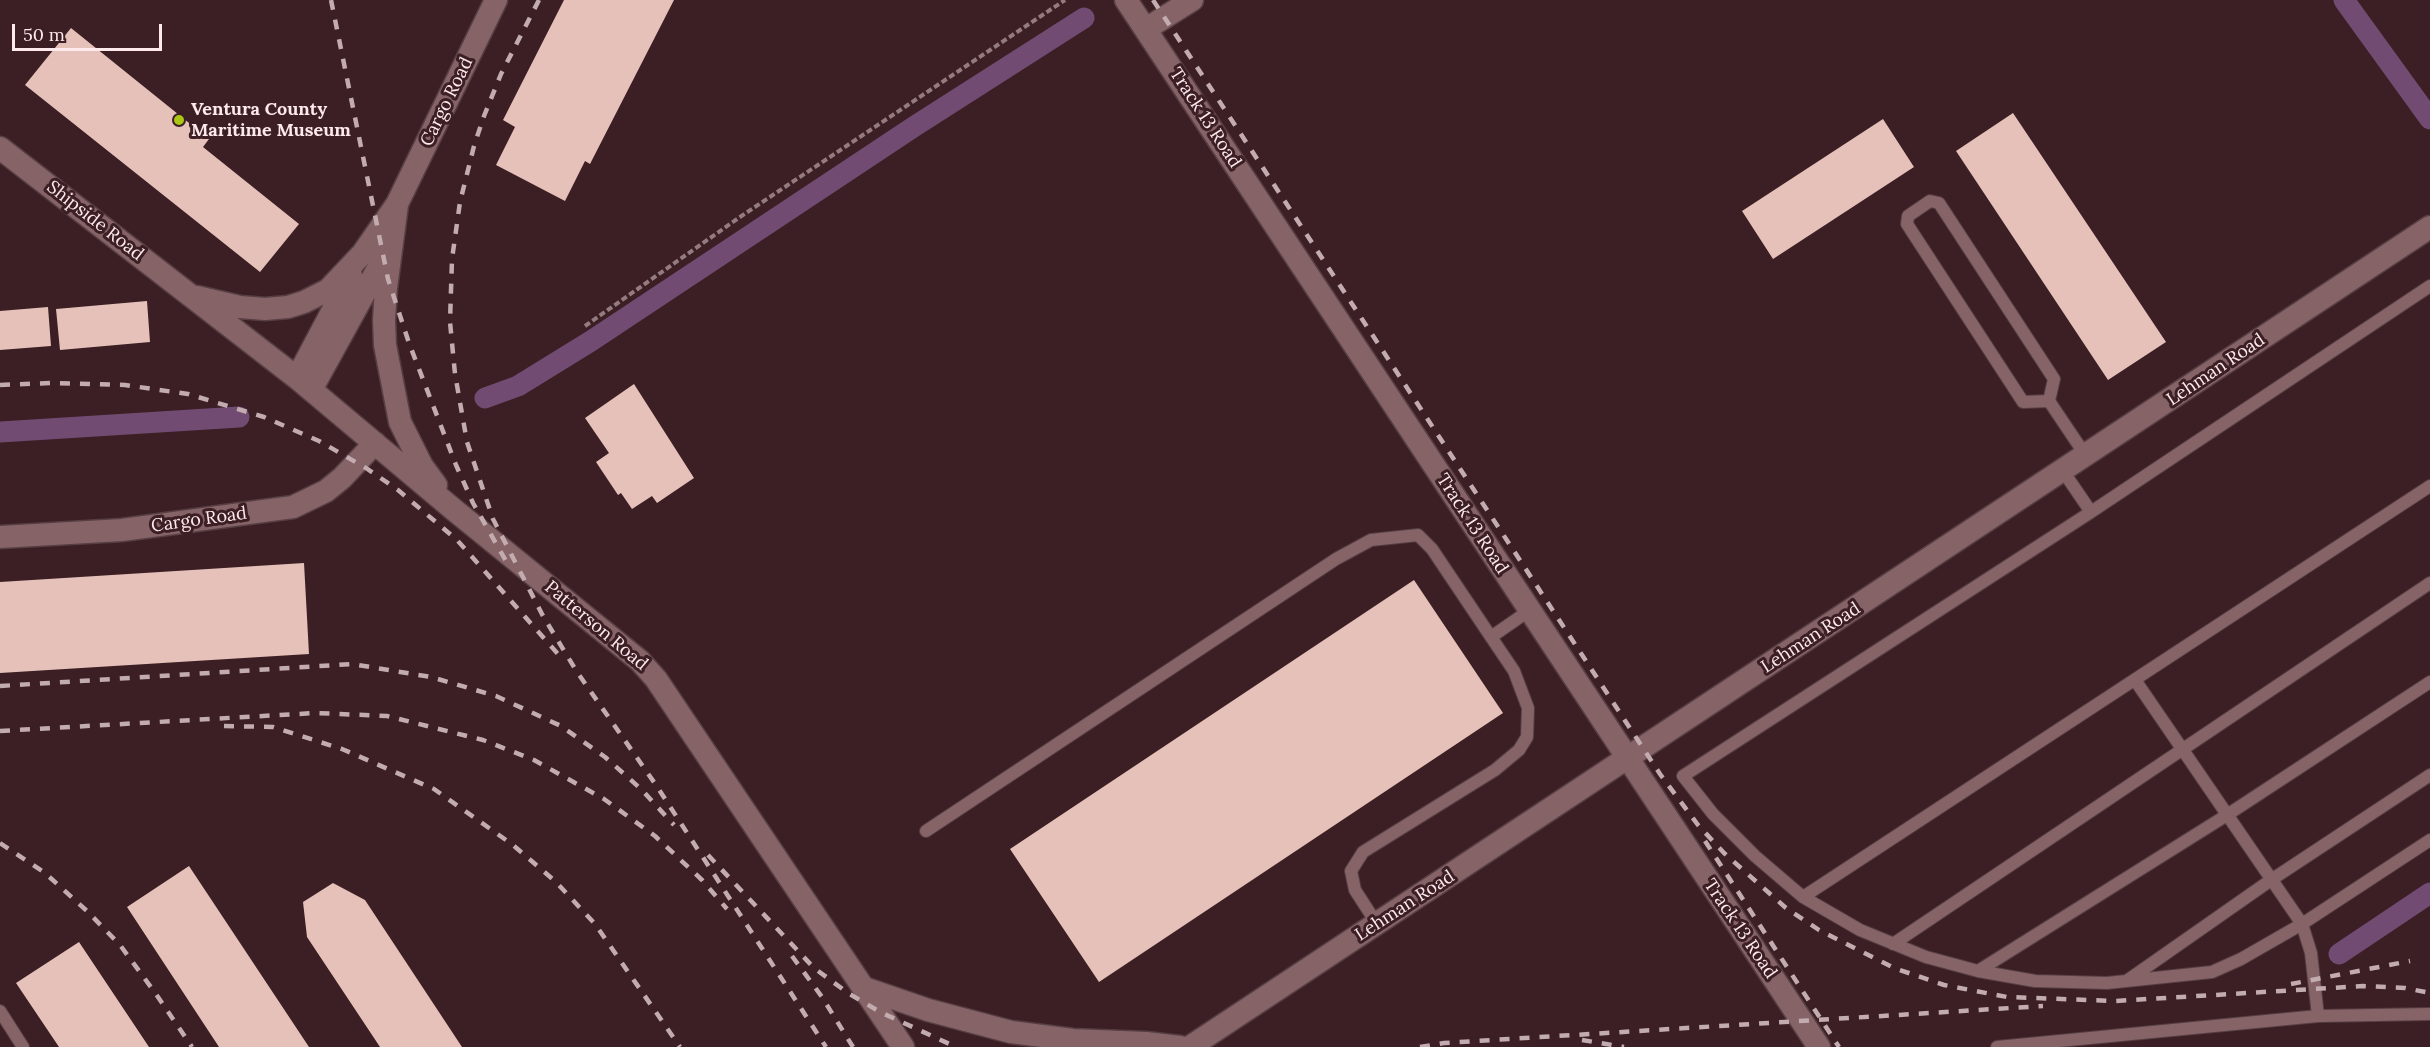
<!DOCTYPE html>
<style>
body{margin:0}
#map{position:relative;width:2430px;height:1047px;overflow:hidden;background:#3b1f24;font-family:Lora,serif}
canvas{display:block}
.scale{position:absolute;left:12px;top:24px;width:150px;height:27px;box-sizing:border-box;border:3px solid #fee9ec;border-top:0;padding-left:8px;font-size:18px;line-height:21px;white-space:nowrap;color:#fee9ec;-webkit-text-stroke:4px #3b1f24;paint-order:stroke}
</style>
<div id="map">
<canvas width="2430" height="1047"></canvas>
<div class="scale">50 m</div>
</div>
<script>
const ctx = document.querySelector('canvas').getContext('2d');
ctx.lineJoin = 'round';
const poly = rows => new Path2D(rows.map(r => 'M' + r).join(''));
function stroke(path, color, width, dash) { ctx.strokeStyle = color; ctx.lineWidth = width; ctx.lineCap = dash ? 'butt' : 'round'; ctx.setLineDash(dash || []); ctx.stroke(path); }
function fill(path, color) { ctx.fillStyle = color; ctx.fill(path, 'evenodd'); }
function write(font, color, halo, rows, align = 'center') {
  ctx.font = font + ' Lora,serif'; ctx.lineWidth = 6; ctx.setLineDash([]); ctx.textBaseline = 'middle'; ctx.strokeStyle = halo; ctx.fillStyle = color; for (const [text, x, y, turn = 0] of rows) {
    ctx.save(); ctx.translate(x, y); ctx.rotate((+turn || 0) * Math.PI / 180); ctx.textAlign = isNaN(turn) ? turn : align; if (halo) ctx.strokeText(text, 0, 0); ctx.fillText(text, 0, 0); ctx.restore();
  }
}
const canal = poly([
 [2344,0,2430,119],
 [485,398,518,386,591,341,915,126,1084,18],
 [0,432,239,417],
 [2339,954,2430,893]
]);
const building = poly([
 [564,0,674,0,590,164,585,161,565,201,496,165,515,127,503,120],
 [71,28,209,139,203,147,299,224,260,272,25,85],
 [2013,113,2166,342,2108,380,1956,151],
 [1883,119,1914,167,1773,259,1742,211],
 [147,301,150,342,60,350,56,309],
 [48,307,51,346,0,350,0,311],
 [634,384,694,478,657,503,652,496,632,509,621,493,618,495,596,462,609,453,585,418],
 [304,563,309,654,0,673,0,582],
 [1414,580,1503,713,1099,982,1010,849],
 [189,866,309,1047,219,1047,127,907],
 [333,883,365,900,462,1047,380,1047,307,937,303,902],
 [79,942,149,1047,59,1047,16,983]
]);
const path = poly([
 [585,326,740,217,1065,0]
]);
const service = poly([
 [2049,401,2023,402,1907,224,1908,216,1930,201,1939,203,2054,379,2049,401,2086,456],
 [2063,471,2091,512,2430,286],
 [2091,512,1683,776,1713,814,1755,856,1803,897,1860,930,1926,957,1978,971,2035,981,2107,983,2212,972,2241,959,2302,924,2430,840],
 [2135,680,2302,924,2311,953,2318,1016],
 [926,831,1336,559,1371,540,1418,535,1432,549,1491,637,1530,610],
 [1803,897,2430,486],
 [1377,924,1355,890,1351,871,1363,852,1495,770,1519,750,1527,737,1528,708,1514,671,1491,637],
 [1893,944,2430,583],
 [1978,971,2227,815,2430,682],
 [2128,980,2271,880,2430,775],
 [0,1011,23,1047],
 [1997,1047,2318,1016,2430,1014]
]);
const minor = poly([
 [1126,0,1819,1047],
 [1146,29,1192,0],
 [0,148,297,378,453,509,640,661,656,679,903,1047],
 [397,205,386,288,384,320,385,345,400,422,422,466,436,485],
 [197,297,240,307,265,309,288,307,304,302,328,290,363,253,397,204,496,0],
 [297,378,351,276],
 [311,390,387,252],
 [0,537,122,530,293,507,326,491,342,478,375,443],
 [864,988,928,1010,1011,1032,1073,1040,1146,1043,1180,1047],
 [1190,1047,2430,227]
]);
const rail = poly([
 [331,0,388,279,409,343,456,465,473,503,506,561],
 [539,0,501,74,484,116,474,146,460,202,452,259,450,322,455,374,467,442,493,519,543,616,577,672,656,785,826,1047],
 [1153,0,1660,774,1698,825,1724,853,1786,908,1819,930,1894,968,1944,985,2007,997,2115,1001,2363,986,2405,988,2430,993],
 [0,385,51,383,125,385,188,394,264,417,319,441,366,468,398,490,457,540,558,654],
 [0,686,352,664,431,677,496,696,561,726,605,757,641,789,674,825],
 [224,726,273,727,342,749,434,789,513,845,556,882,595,924,680,1047],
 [0,731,315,713,387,716,483,740,534,760,604,799,655,836,702,880,727,909],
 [1705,841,1839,1047],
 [0,843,45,873,87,911,120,945,156,994,192,1047],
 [708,855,814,968,848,993,880,1012,956,1047],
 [792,956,822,997,853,1047],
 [2291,984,2410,961],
 [1582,1040,1624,1047],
 [1420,1047,1444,1043,2043,1006]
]);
const markers = [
 [179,120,6,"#abc614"]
];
const streetNames = [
 ["Cargo Road",447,102,-64],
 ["Track 13 Road",1205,118,57],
 ["Shipside Road",95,221,38],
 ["Lehman Road",2216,370,-34],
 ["Cargo Road",199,520,-8],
 ["Track 13 Road",1472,524,57],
 ["Patterson Road",596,626,40],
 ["Lehman Road",1811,638,-33],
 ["Lehman Road",1405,906,-33],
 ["Track 13 Road",1740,929,56]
];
const poiNames = [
 ["Ventura County",191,110],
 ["Maritime Museum",191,131]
];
stroke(canal, '#714b72', 21);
fill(building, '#e6c1b9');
stroke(service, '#563e43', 14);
stroke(minor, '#563e43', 25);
stroke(path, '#937b7f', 4, [6, 3]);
stroke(service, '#856367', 12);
stroke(minor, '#856367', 22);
stroke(rail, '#c3acb0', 4.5, [10, 10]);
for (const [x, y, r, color] of markers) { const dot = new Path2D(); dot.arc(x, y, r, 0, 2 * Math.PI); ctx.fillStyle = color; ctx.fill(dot); stroke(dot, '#3b1f24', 2); }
write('18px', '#fee9ec', '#3b1f24', streetNames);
write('bold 18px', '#fee9ec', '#3b1f24', poiNames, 'left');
</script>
